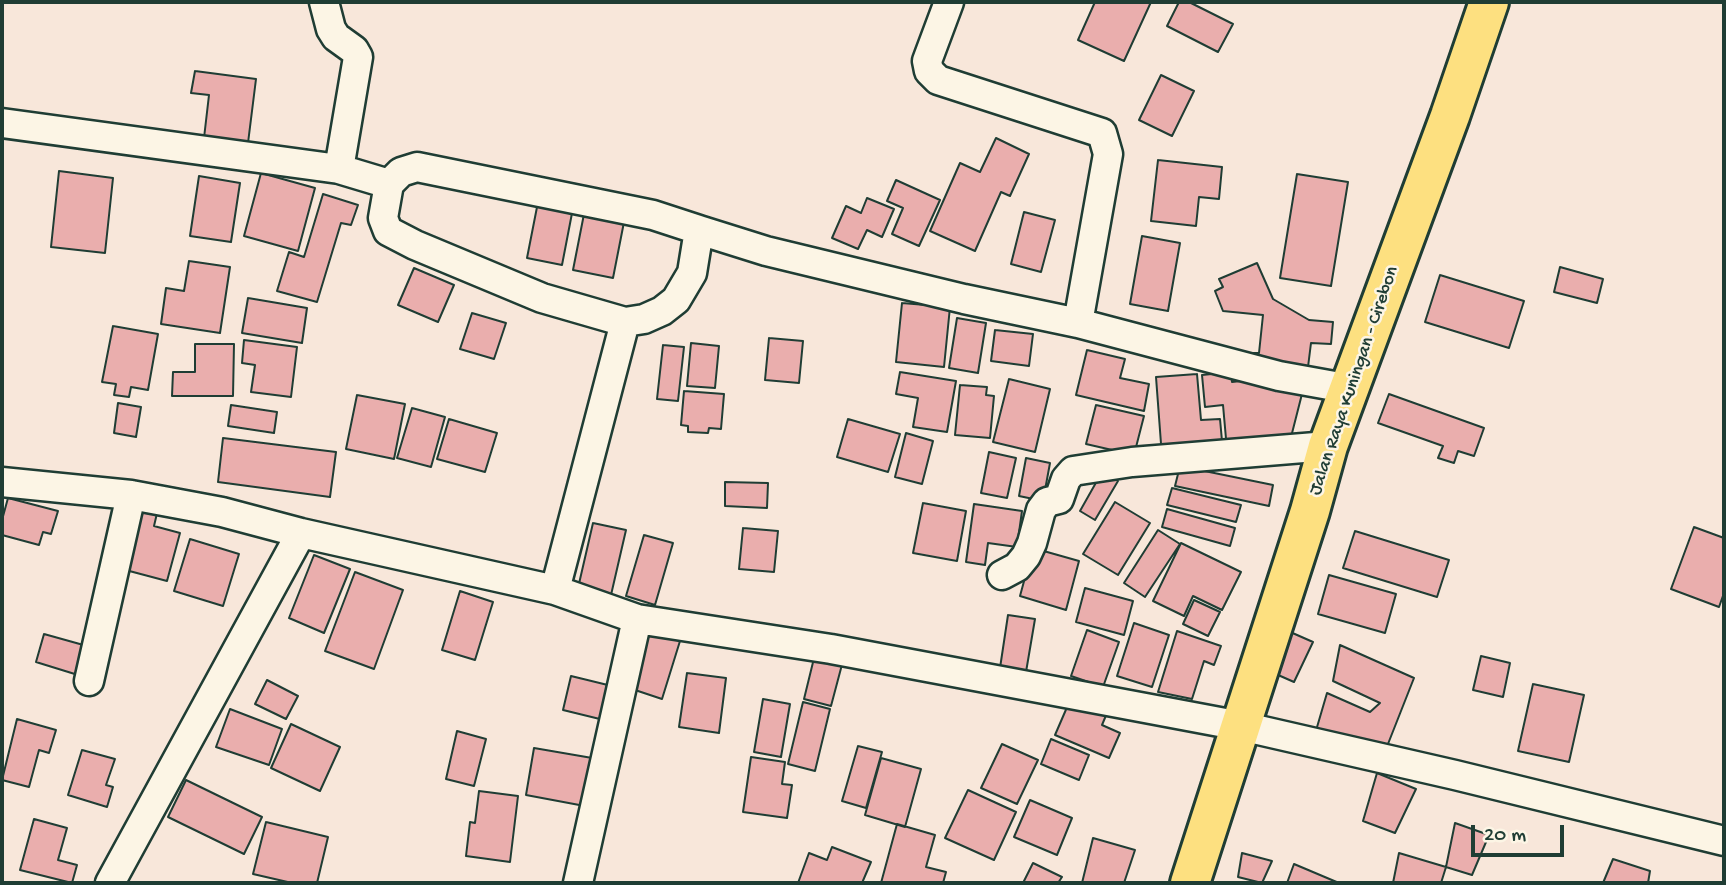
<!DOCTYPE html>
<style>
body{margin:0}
#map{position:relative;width:1726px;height:885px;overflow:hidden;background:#f8e7da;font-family:"Gochi Hand",sans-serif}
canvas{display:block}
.frame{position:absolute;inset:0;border:4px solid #1f3d34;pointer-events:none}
.scale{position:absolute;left:1471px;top:825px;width:93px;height:32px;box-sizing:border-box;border:4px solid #1f3d34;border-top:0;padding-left:9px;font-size:21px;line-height:24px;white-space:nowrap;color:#1f3d34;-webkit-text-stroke:5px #fcf5e5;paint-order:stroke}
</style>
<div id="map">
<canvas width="1726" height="885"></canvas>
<div class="frame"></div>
<div class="scale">20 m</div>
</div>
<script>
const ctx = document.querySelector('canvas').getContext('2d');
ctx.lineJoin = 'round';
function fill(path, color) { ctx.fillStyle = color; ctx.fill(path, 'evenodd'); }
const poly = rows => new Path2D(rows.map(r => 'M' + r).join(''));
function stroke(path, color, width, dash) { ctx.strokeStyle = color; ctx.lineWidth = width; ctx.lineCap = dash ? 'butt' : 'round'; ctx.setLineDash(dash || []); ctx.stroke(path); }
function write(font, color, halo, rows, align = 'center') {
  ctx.font = font + ' "Gochi Hand",sans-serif'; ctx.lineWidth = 5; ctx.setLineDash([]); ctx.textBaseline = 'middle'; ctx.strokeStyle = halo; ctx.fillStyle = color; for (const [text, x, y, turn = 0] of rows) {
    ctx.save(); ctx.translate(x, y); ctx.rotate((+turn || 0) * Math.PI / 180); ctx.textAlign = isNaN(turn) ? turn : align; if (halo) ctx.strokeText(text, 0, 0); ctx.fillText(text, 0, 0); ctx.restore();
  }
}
const building = poly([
 [1095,2,1151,2,1124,61,1078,40,1095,2],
 [1179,2,1189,2,1233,24,1218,52,1167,26,1179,2],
 [195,71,256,79,248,143,204,138,209,95,191,93,195,71],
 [1161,75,1194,91,1172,136,1139,120,1161,75],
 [996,138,1029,154,1010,196,1001,192,975,251,930,231,960,163,980,172,996,138],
 [1158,160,1222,167,1219,199,1199,197,1196,226,1151,221,1158,160],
 [59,171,113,178,105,253,51,247,59,171],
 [261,173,315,188,298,251,244,236,261,173],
 [1297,174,1348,182,1331,286,1280,278,1297,174],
 [199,176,240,183,231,242,190,236,199,176],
 [896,180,940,200,919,246,892,234,903,208,887,201,896,180],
 [323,194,358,205,351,225,341,223,317,302,277,291,289,252,304,257,323,194],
 [867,198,894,209,882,237,867,230,858,249,832,238,846,206,861,213,867,198],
 [538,202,573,208,562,265,527,258,538,202],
 [1024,212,1055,220,1041,272,1011,264,1024,212],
 [584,214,624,222,613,278,573,270,584,214],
 [1142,236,1180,243,1168,311,1130,304,1142,236],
 [189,261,230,267,220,333,161,324,166,288,184,291,189,261],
 [1257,263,1273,299,1309,320,1333,322,1331,344,1311,343,1307,375,1249,369,1251,353,1259,353,1263,315,1223,311,1215,291,1223,287,1219,279,1257,263],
 [1560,267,1603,279,1597,303,1554,292,1560,267],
 [414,268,454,285,438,322,398,305,414,268],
 [1440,275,1524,301,1509,348,1425,322,1440,275],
 [248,298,307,308,302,343,242,333,248,298],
 [902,303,950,307,944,367,896,362,902,303],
 [472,313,506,323,494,359,460,349,472,313],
 [957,318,986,323,978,373,949,368,957,318],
 [113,326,158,334,148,390,131,387,129,397,114,395,116,384,102,382,113,326],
 [995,330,1033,334,1029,366,991,361,995,330],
 [769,338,803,341,799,383,765,380,769,338],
 [244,340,297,347,291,397,251,392,255,365,242,363,244,340],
 [691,343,719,346,715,388,687,386,691,343],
 [195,344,234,344,233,396,172,396,173,372,195,372,195,344],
 [663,345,684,347,678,401,657,399,663,345],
 [1087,350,1125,359,1120,378,1149,384,1144,411,1076,395,1087,350],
 [900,372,956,381,947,432,913,427,918,398,896,394,900,372],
 [1231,372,1232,382,1259,379,1303,390,1289,445,1227,450,1223,405,1205,407,1202,375,1231,372],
 [1197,374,1201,420,1220,419,1223,452,1162,457,1156,377,1197,374],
 [1009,379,1050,389,1035,452,993,442,1009,379],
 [960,385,987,387,986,395,994,396,990,438,955,435,960,385],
 [684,391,724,394,721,429,709,428,708,433,688,432,688,426,681,425,684,391],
 [1389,394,1484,428,1474,456,1458,451,1454,463,1438,458,1443,446,1378,423,1389,394],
 [357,395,405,404,394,459,346,449,357,395],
 [118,403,141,407,136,437,114,433,118,403],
 [231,405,277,412,274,433,228,426,231,405],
 [1096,405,1144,416,1134,455,1086,444,1096,405],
 [412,408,445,417,431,467,397,458,412,408],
 [449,419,497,433,485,472,437,459,449,419],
 [848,419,900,434,888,472,837,457,848,419],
 [906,433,933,441,922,484,895,477,906,433],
 [223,438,336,452,330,497,218,482,223,438],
 [989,452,1016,458,1007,498,981,493,989,452],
 [1026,458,1050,463,1043,501,1019,496,1026,458],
 [1180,466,1273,485,1269,506,1175,486,1180,466],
 [1102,472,1118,481,1095,520,1080,511,1102,472],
 [725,482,768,483,767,508,725,506,725,482],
 [1172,488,1241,505,1236,522,1167,505,1172,488],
 [8,498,58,511,51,534,43,532,39,545,2,535,2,520,8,498],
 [1115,502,1150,523,1118,575,1083,554,1115,502],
 [135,503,158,509,154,526,180,533,167,581,118,568,135,503],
 [923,503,966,511,957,561,913,553,923,503],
 [974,504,1022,511,1017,547,988,543,985,565,966,562,974,504],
 [1167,509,1235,528,1230,546,1162,527,1167,509],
 [593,523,626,530,611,595,578,588,593,523],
 [1694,527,1724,538,1724,593,1719,607,1671,589,1694,527],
 [743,528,778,531,774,572,739,569,743,528],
 [1158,530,1180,544,1145,597,1124,583,1158,530],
 [1355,531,1449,560,1437,597,1343,568,1355,531],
 [644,535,673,543,655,605,626,596,644,535],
 [190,539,239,554,223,606,174,591,190,539],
 [1181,543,1241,572,1222,610,1193,596,1184,616,1153,601,1181,543],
 [1033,548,1079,561,1066,610,1020,596,1033,548],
 [314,555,350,569,324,633,289,618,314,555],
 [355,572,403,590,374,669,325,651,355,572],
 [1329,575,1396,594,1385,633,1318,614,1329,575],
 [1085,588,1133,601,1124,635,1076,622,1085,588],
 [460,591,493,602,475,660,442,650,460,591],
 [1194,600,1220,612,1208,636,1183,624,1194,600],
 [1008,615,1035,619,1026,672,1000,668,1008,615],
 [1134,623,1169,635,1152,687,1117,676,1134,623],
 [1087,630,1119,642,1103,687,1071,676,1087,630],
 [1177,631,1221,646,1214,665,1204,661,1192,699,1158,692,1177,631],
 [1288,631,1313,642,1294,682,1269,671,1288,631],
 [650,632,680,641,662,699,632,689,650,632],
 [44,634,87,646,78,675,36,662,44,634],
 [1340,645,1414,678,1386,749,1315,734,1327,693,1370,712,1380,703,1333,681,1340,645],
 [816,650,844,657,831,706,804,699,816,650],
 [1481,656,1510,663,1503,697,1473,690,1481,656],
 [687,673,726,678,719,733,679,727,687,673],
 [571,676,616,687,608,721,563,710,571,676],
 [267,680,298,696,286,719,255,704,267,680],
 [1533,684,1584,695,1569,762,1518,751,1533,684],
 [1071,698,1107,713,1102,725,1120,733,1109,758,1055,735,1071,698],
 [763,699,790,704,781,757,754,752,763,699],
 [803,702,830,709,815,771,788,764,803,702],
 [230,709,282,729,269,765,216,747,230,709],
 [17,719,56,730,49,753,39,750,29,787,2,780,17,719],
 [291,724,340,747,320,791,271,768,291,724],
 [457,731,486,739,474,786,446,779,457,731],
 [1051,739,1089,755,1079,780,1041,764,1051,739],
 [1002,744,1038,760,1017,804,981,788,1002,744],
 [858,746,882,752,866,808,842,801,858,746],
 [534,748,598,759,590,807,526,795,534,748],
 [82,750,115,759,106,785,113,787,107,807,68,795,82,750],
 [751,757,785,762,782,784,792,785,787,818,743,812,751,757],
 [881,758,921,769,905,827,865,815,881,758],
 [1377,773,1416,789,1395,833,1363,821,1377,773],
 [186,780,262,817,244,854,168,817,186,780],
 [968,790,1016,812,994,860,945,838,968,790],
 [479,791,518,796,510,862,466,856,470,822,475,823,479,791],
 [1030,800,1072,818,1057,855,1014,837,1030,800],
 [34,819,67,828,58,860,77,865,72,883,20,870,34,819],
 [266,822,328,837,317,883,292,883,253,874,266,822],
 [1455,823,1489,835,1472,875,1446,867,1455,823],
 [897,824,935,835,926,867,946,872,943,883,881,883,897,824],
 [1093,838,1135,850,1124,883,1082,883,1093,838],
 [832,847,871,862,862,883,798,883,809,853,827,860,832,847],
 [1242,853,1272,861,1262,883,1238,877,1242,853],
 [1399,853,1446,867,1441,883,1393,883,1399,853],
 [1613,859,1650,871,1648,883,1603,883,1613,859],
 [1033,863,1062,877,1058,883,1023,883,1033,863],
 [1294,864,1339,883,1287,883,1294,864]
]);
const street = poly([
 [324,2,331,29,336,37,354,50,358,57,339,169],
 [949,2,927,61,929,71,938,80,1102,133,1108,154,1078,323],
 [2,123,339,169,389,184],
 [625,322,644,319,662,311,676,300,692,273,699,230,766,251,964,299,1078,323,1279,376,1351,389],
 [2,482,131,495,222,512,301,533,555,590,637,619,831,649,1241,726,1455,775,1724,841],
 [1002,575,1017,567,1026,556,1032,543,1041,510,1047,502,1059,499,1066,479,1073,471,1132,462,1328,446],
 [555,590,625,322,542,298,415,245,388,231,383,218,389,184,401,172,417,167,653,215,699,230],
 [89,681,131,495],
 [110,883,301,533],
 [578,883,637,619]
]);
const highway = poly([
 [1190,883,1310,511,1328,446,1450,116,1489,2]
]);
const streetNames = [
 ["Jalan Raya Kuningan - Cirebon",1355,381,-71]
];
fill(building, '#eaaead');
stroke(building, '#1f3d34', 2);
stroke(street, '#1f3d34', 33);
stroke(highway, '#1f3d34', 44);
stroke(street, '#fcf5e5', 28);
stroke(highway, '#fde080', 38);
write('19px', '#1f3d34', '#fcf5e5', streetNames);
</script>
